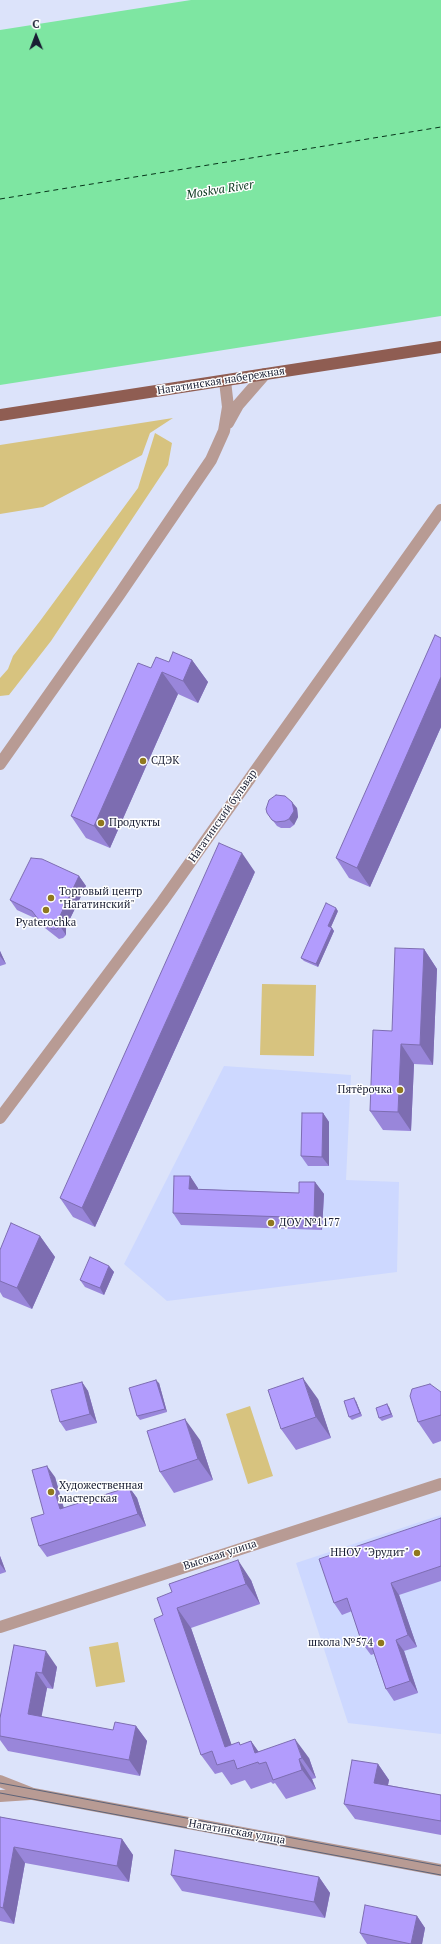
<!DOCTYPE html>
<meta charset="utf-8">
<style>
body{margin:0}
#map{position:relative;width:441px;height:1944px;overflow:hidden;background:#dce3fa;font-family:"PT Serif",serif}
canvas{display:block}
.north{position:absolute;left:16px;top:16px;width:40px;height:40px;-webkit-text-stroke:3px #fff;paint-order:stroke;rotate:359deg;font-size:11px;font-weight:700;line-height:16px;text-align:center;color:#191e33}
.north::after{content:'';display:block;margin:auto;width:14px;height:18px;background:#191e33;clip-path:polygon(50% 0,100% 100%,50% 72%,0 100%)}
</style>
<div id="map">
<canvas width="441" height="1944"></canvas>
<div class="north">С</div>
</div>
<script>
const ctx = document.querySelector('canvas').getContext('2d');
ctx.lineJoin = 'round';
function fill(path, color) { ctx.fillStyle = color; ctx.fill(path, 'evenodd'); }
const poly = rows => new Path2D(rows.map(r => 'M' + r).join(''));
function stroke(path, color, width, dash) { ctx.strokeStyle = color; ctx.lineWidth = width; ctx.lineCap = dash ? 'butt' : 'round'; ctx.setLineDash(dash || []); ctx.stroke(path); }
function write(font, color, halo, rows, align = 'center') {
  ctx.font = font + ' "PT Serif",serif'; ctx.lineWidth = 3; ctx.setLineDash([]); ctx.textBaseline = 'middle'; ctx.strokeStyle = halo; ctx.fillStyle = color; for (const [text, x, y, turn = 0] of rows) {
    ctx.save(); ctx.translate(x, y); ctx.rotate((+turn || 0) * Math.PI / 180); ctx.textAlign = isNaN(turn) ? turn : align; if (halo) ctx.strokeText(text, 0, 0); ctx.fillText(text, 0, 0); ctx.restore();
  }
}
const built = poly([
 [224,1066,351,1075,346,1180,399,1182,397,1272,167,1301,124,1264],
 [441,1515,441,1734,348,1723,296,1563]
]);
const green = poly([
 [173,418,150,433,142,455,43,507,0,514,0,445],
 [155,433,172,443,168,465,51,641,9,695,0,696,0,678,8,669,13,656,40,621,138,488],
 [262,984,316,985,314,1056,260,1055],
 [250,1406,273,1476,248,1484,226,1414],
 [118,1642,125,1682,96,1687,89,1647]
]);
const water = poly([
 [191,0,441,0,441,316,0,385,0,30]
]);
const ferry = poly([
 [0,199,441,127]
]);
const minor = poly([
 [228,423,238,405,265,374],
 [0,764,119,595,211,460,224,431,228,407,225,381],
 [0,1118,162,902,441,510],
 [0,1627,441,1484],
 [0,1781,33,1794,441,1870],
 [0,1796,30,1794]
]);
const major = poly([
 [0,415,441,347]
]);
const tram = poly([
 [0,1783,441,1866],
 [0,1793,441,1875]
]);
const wall = poly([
 [441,638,441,727,370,887,349,878,336,858],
 [192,660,208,682,198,703,178,694,110,848,86,838,71,816,151,668,169,662],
 [297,808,298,817,294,825,290,828,281,828,277,826,267,813],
 [255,872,95,1227,73,1217,60,1198],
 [79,876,86,886,66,927,66,935,63,938,59,939,45,928,39,920,17,910,10,900],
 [338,911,331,927,334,931,318,967,304,961,301,958],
 [424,949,437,969,433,1065,414,1064,411,1131,383,1130,370,1111,392,1031],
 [0,951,6,964,0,966],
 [323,1113,329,1122,329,1166,308,1166,301,1156],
 [190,1176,198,1189,299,1193,315,1182,324,1194,322,1230,181,1225,173,1213],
 [40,1236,55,1257,32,1309,3,1297,0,1292,0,1250],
 [109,1266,114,1272,104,1295,85,1287,80,1280],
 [82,1382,88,1391,97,1423,66,1431,60,1422],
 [159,1383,167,1412,140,1420,137,1416],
 [441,1392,441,1441,433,1444,418,1422],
 [318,1399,331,1438,296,1450,281,1429],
 [356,1401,362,1416,352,1420,349,1417],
 [389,1407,393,1417,382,1421,379,1418],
 [200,1440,213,1480,174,1493,160,1472],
 [55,1477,64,1508,129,1487,137,1498,146,1526,47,1557,39,1546,44,1514],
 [441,1518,441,1581,399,1595,417,1647,404,1651,418,1693,394,1701,386,1689,374,1654,371,1655,362,1643,352,1611,342,1615,334,1603],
 [0,1556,6,1572,0,1574],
 [251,1580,260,1604,191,1628,231,1744,241,1745,251,1741,258,1751,309,1758,316,1778,312,1779,316,1789,286,1799,275,1783,273,1784,271,1782,251,1789,245,1780,231,1785,222,1772,215,1774,201,1755,163,1615,172,1592],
 [14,1645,57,1667,53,1689,47,1688,41,1717,113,1730,136,1726,147,1741,140,1776,8,1751,0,1740,0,1718],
 [378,1764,389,1780,388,1785,441,1795,441,1835,355,1819,344,1804],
 [0,1817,122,1839,133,1855,129,1882,25,1863,14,1924,0,1921],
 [171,1875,319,1877,330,1893,325,1918,182,1891],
 [417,1916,425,1928,422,1944,367,1944,360,1933]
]);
const shadedWall = poly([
 [192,660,208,682,198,703,183,681],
 [162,672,178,694,110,848,94,826],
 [441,677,441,727,370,887,357,868],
 [292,802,297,808,298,817,294,825,289,819],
 [242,853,255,872,95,1227,82,1208],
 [79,876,86,886,66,927,66,935,60,926,59,918],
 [336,908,338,911,330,929,328,926],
 [332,928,334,931,318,967,316,964],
 [424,949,437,969,433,1065,420,1045],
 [0,951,6,964,0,956],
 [401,1044,414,1064,411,1131,398,1112],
 [323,1113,329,1122,329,1166,322,1157],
 [190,1176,198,1188,198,1200,189,1189],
 [315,1182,324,1194,322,1230,314,1218],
 [40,1236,55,1257,32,1309,17,1288],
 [109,1266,114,1272,104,1295,100,1288],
 [303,1378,318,1399,331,1438,316,1417],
 [156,1380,159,1383,167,1412,165,1409],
 [82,1382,88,1391,97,1423,90,1414],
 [354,1398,356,1401,362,1416,360,1413],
 [387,1404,389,1407,393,1417,391,1414],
 [185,1419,200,1440,213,1480,198,1459],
 [47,1466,55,1477,67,1520,60,1509],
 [129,1487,137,1498,146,1526,138,1514],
 [0,1556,6,1572,0,1564],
 [238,1560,251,1580,260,1604,246,1584],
 [391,1583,399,1595,417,1647,408,1635],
 [177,1608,191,1628,239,1766,225,1747],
 [396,1640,404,1651,418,1693,410,1681],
 [46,1651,57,1667,53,1689,42,1673],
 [36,1672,47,1688,39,1730,28,1714],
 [136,1726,147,1741,140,1776,129,1760],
 [295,1739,309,1758,316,1778,302,1758],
 [251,1741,265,1761,255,1753],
 [299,1759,312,1779,316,1789,302,1770],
 [378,1764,389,1780,385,1799,374,1783],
 [122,1839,133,1855,129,1882,117,1866],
 [14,1847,25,1863,14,1924,3,1908],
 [319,1877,330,1893,325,1918,314,1902],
 [417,1916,425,1928,422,1944,411,1944]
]);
const building = poly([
 [435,635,441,638,441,677,357,868,336,858,435,635],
 [173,652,192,660,183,681,162,672,94,826,71,816,138,663,151,668,156,657,169,662,173,652],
 [276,795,285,796,292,802,294,811,289,819,285,821,276,822,272,820,267,813,266,809,269,800,276,795],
 [219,843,242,853,82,1208,60,1198,219,843],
 [31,858,42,859,79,876,59,918,60,926,57,929,52,929,38,919,32,911,10,900,31,858],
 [326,903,336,908,328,926,332,928,316,964,301,958,326,903],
 [395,948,424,949,420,1045,401,1044,398,1112,370,1111,373,1030,392,1031,395,948],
 [302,1113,323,1113,322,1157,301,1156,302,1113],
 [174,1176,190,1176,189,1189,299,1193,299,1182,315,1182,314,1218,173,1213,174,1176],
 [11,1223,40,1236,17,1288,0,1281,0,1250,11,1223],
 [90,1257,109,1266,100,1288,80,1280,90,1257],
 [303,1378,316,1417,281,1429,268,1390,303,1378],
 [156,1380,165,1409,137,1416,129,1388,156,1380],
 [82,1382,90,1414,60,1422,51,1390,82,1382],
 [430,1384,441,1392,441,1415,418,1422,410,1396,412,1389,430,1384],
 [354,1398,360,1413,349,1417,344,1401,354,1398],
 [387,1404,391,1414,379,1418,376,1408,387,1404],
 [185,1419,198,1459,160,1472,147,1431,185,1419],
 [47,1466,60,1509,129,1487,138,1514,39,1546,31,1518,44,1514,32,1470,47,1466],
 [441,1518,441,1566,391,1583,408,1635,396,1640,410,1681,386,1689,370,1641,362,1643,347,1598,334,1603,319,1559,441,1518],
 [238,1560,246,1584,177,1608,225,1747,239,1742,240,1745,251,1741,255,1753,295,1739,302,1758,299,1759,302,1770,273,1780,266,1762,259,1764,258,1762,237,1769,234,1760,217,1765,212,1751,201,1755,154,1619,163,1615,157,1598,172,1592,169,1584,238,1560],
 [14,1645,46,1651,42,1673,36,1672,28,1714,113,1730,115,1722,136,1726,129,1760,0,1736,0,1718,14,1645],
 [352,1760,378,1764,374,1783,441,1795,441,1821,344,1804,352,1760],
 [0,1817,122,1839,117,1866,14,1847,3,1908,0,1907,0,1817],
 [175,1850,319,1877,314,1902,171,1875,175,1850],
 [365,1905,417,1916,411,1944,360,1933,365,1905]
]);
const markers = [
 [143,761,4,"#90781e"],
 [101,823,4,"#90781e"],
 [51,898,4,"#90781e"],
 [46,910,4,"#90781e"],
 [400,1090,4,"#90781e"],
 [271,1223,4,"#90781e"],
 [51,1492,4,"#90781e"],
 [417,1553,4,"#90781e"],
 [381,1643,4,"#90781e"]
];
const streetNames = [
 ["Нагатинская набережная",221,381,-9],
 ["Нагатинский бульвар",223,816,-55],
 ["Высокая улица",220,1555,-18],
 ["Нагатинская улица",237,1832,10]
];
const poiNames = [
 ["СДЭК",151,761],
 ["Продукты",109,823],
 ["Торговый центр",59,892],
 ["\"Нагатинский\"",59,905],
 ["Pyaterochka",46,923,"center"],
 ["Пятёрочка",392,1090,"right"],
 ["ДОУ №1177",279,1223],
 ["Художественная",59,1486],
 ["мастерская",59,1499],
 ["ННОУ \"Эрудит\"",409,1553,"right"],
 ["школа №574",373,1643,"right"]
];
const waterNames = [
 ["Moskva River",220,190,-9]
];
fill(built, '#cdd8ff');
fill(green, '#d7c37f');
fill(water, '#7ee6a2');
stroke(ferry, '#06341a', 1, [5, 4]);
stroke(minor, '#b89b94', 12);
stroke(major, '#8f5d52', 12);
stroke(tram, '#5d6378', 1);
fill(wall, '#9986da');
fill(shadedWall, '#7d6db1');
fill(building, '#b29cfd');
stroke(building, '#7d6db1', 1);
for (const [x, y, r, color] of markers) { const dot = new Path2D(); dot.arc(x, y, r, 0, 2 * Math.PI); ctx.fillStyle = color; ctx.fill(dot); stroke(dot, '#fff', 1.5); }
write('11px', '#191e33', '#fff', streetNames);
write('11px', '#191e33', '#fff', poiNames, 'left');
write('italic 12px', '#06341a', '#fff', waterNames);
</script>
